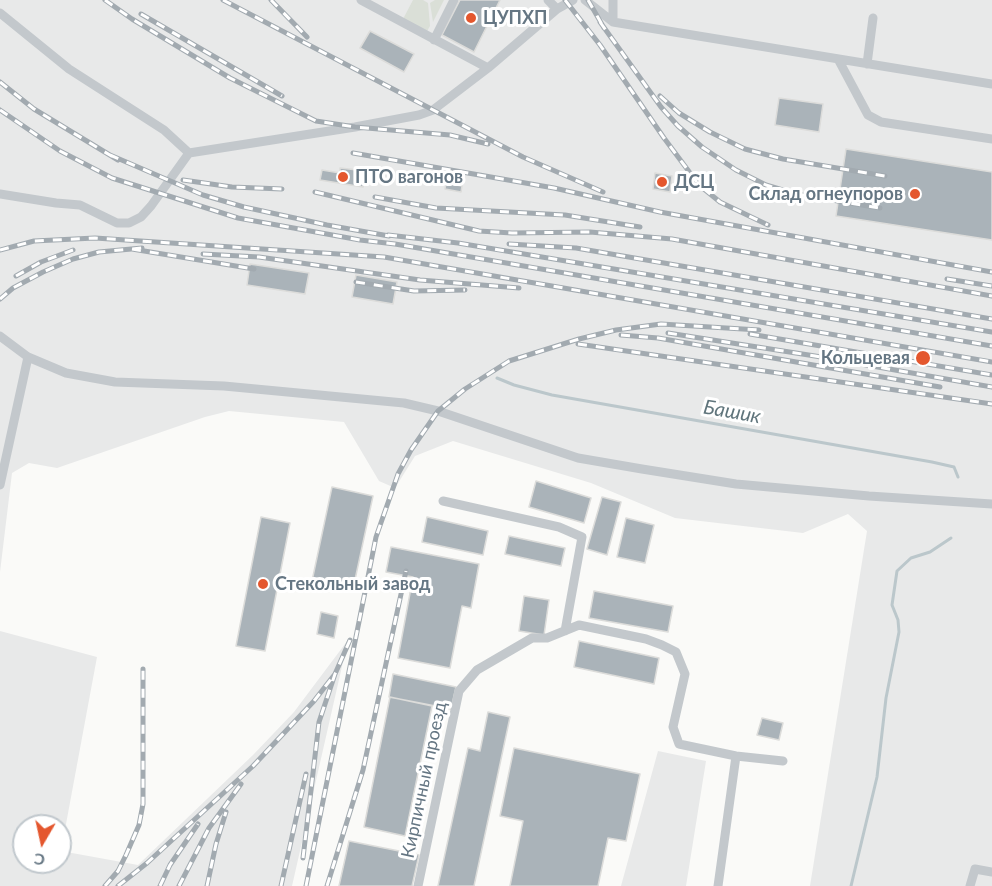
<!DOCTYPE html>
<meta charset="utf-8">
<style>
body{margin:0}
#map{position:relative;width:992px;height:886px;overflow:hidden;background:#fafaf8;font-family:Lato,sans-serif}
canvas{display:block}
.north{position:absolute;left:12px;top:814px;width:60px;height:60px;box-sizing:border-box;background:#fff;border:2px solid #c1c8cd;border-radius:50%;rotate:189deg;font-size:16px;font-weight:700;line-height:24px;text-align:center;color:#657683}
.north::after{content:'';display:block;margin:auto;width:21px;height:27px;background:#e4572e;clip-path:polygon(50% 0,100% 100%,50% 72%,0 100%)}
</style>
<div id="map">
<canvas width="992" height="886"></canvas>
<div class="north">С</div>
</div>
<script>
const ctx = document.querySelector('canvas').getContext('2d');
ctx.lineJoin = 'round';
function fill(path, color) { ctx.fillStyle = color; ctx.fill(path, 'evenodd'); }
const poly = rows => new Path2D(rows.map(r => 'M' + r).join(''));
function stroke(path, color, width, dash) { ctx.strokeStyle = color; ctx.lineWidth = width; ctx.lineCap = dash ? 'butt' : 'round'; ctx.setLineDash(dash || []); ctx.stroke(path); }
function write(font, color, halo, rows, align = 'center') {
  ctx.font = font + ' Lato,sans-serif'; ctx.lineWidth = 6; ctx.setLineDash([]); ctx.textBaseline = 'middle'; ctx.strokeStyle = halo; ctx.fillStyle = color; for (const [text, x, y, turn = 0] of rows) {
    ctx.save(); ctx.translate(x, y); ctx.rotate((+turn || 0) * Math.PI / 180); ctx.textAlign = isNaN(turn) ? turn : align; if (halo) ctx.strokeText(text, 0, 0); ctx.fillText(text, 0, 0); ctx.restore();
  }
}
const built = poly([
 [0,0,992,0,992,886,810,886,867,531,848,514,803,533,675,518,591,483,453,441,415,456,395,488,379,481,344,422,229,411,205,417,57,468,29,463,12,473,0,572],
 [0,631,97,657,61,851,138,865,253,755,294,712,348,640,292,886,0,886],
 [24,826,60,826,60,862,24,862],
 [658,751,706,761,686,886,621,886]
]);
const green = poly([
 [413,0,423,0,428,3,430,26,426,33,402,21],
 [435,0,444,0,433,22,430,3]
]);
const stream = poly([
 [497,378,514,385,552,395,932,462,954,467,958,477],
 [851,886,877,777,886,698,899,632,898,620,892,605,897,571,911,558,930,552,951,538]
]);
const building = poly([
 [460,0,500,0,474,52,442,35,460,0],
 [370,31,414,54,404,72,360,48,370,31],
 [779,98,823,104,819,132,775,125,779,98],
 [846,149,992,172,992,240,836,216,846,149],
 [340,168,366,171,363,187,320,180,322,170,340,173,340,168],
 [655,173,672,176,670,192,653,189,655,173],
 [446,183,462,186,461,192,445,189,446,183],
 [250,264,309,273,305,294,247,285,250,264],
 [356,275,397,282,393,304,352,297,356,275],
 [536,481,591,498,584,523,529,507,536,481],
 [332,487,373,496,353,589,312,581,332,487],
 [602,497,621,502,607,555,587,549,602,497],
 [261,517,290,523,265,651,236,646,261,517],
 [427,517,488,531,483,555,422,542,427,517],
 [626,518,654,525,645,563,617,557,626,518],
 [509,536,565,548,561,566,505,554,509,536],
 [391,547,479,564,471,608,462,606,450,668,398,658,413,577,386,572,391,547],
 [594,591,673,606,668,632,589,618,594,591],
 [524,596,549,600,544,635,519,631,524,596],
 [321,612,338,616,334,638,317,634,321,612],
 [579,641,659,658,654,684,574,667,579,641],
 [393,674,456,687,451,709,389,697,393,674],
 [390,697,432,706,405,836,364,827,390,697],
 [488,712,510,717,474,886,438,886,468,748,480,751,488,712],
 [762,718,783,723,779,740,757,735,762,718],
 [514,748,640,774,626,841,608,838,598,886,510,886,523,821,500,816,514,748],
 [349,841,419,855,412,886,339,886,349,841]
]);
const minor = poly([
 [361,0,488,68],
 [548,0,557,9],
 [585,0,613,22,992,84],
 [613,0,613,22],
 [0,13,69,69,164,130,189,153],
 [434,40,454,0],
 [838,59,868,115,881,122,992,139],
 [867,64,873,18],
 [0,194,56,203,80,205,117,223,129,223,141,217,151,206,189,153,355,127,419,115,433,110,488,68,557,9,573,0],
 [0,336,28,357,66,373,115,382,224,386,404,403,438,411,578,458,642,469,736,484,869,496,992,504],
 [0,485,28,357],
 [443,501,559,527,582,537,565,631],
 [418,886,459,691,477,670,532,638,547,638,579,625,646,639,662,645,676,652,685,674,673,727,679,744,736,756,783,761],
 [718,886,736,756],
 [970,886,975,869,992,872]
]);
const rail = poly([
 [105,0,132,19,230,78,316,121,355,127,450,135,488,144],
 [223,0,523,157,603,192],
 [271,0,307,37],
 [565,0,600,45,664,138,699,185,720,202,768,225],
 [588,0,604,28],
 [141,14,282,96],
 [600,22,661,107,678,126,702,147,736,170,766,185,796,194,880,208],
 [0,82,34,109,118,160],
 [660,96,679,113,710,132,745,149,783,159,885,176],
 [0,110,60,151,112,178,238,218,360,240,395,244,992,346],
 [353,153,554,188,660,212,992,272],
 [110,155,203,195,244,207,327,225,389,236],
 [183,180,232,187,282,189],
 [315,192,479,231,512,233,590,232,672,239,992,296],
 [375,197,436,208,565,215,640,227],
 [388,235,458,243,992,332],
 [509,244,576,248,992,319],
 [132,249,254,269],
 [0,250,34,241,95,238,384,257,992,362],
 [203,254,259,257,420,280,519,288],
 [16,276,41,262,73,250],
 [947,279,992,286],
 [356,282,414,291,465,290],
 [0,299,13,288,43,272,73,259,99,252,142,248],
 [668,333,815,356,992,387],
 [750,334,992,375],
 [621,335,658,338,940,387],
 [578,344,992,404],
 [303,858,319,722,335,674,350,640],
 [105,886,118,871,126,855,139,825,143,804,143,669],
 [118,886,147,863,253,766,314,701,335,674],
 [160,886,170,865,198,824],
 [179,886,209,828,241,784],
 [207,886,216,844,226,812],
 [281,886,306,774],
 [306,886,376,537,398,474,411,450,438,411,465,389,509,361,579,339,616,330,661,324,759,330],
 [327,886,363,770,406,571]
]);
const markers = [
 [471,18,6,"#e4572e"],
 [343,177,6,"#e4572e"],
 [662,182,6,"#e4572e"],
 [915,194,6,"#e4572e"],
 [923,358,8,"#e4572e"],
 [263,584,6,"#e4572e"]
];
const poiNames = [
 ["ЦУПХП",483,18],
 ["ПТО вагонов",355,177],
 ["ДСЦ",674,182],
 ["Склад огнеупоров",903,194,"right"],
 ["Кольцевая",910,358,"right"],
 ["Стекольный завод",275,584]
];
const streetNames = [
 ["Кирпичный проезд",424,780,-78]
];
const waterNames = [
 ["Башик",732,412,10]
];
fill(built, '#e8e9e9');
fill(green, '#dadfd7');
stroke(stream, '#bbc7cb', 3);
fill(building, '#aab3b9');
stroke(building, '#dcdcda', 1.5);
stroke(minor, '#c3c8cc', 9);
stroke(rail, '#a2aab0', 5);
stroke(rail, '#fff', 3, [9]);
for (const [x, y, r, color] of markers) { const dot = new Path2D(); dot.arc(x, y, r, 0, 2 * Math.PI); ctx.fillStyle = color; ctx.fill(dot); stroke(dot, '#fff', 2); }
write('bold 18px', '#657683', '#fff', poiNames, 'left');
write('18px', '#657683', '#fff', streetNames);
write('italic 20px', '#60757c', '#fff', waterNames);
</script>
